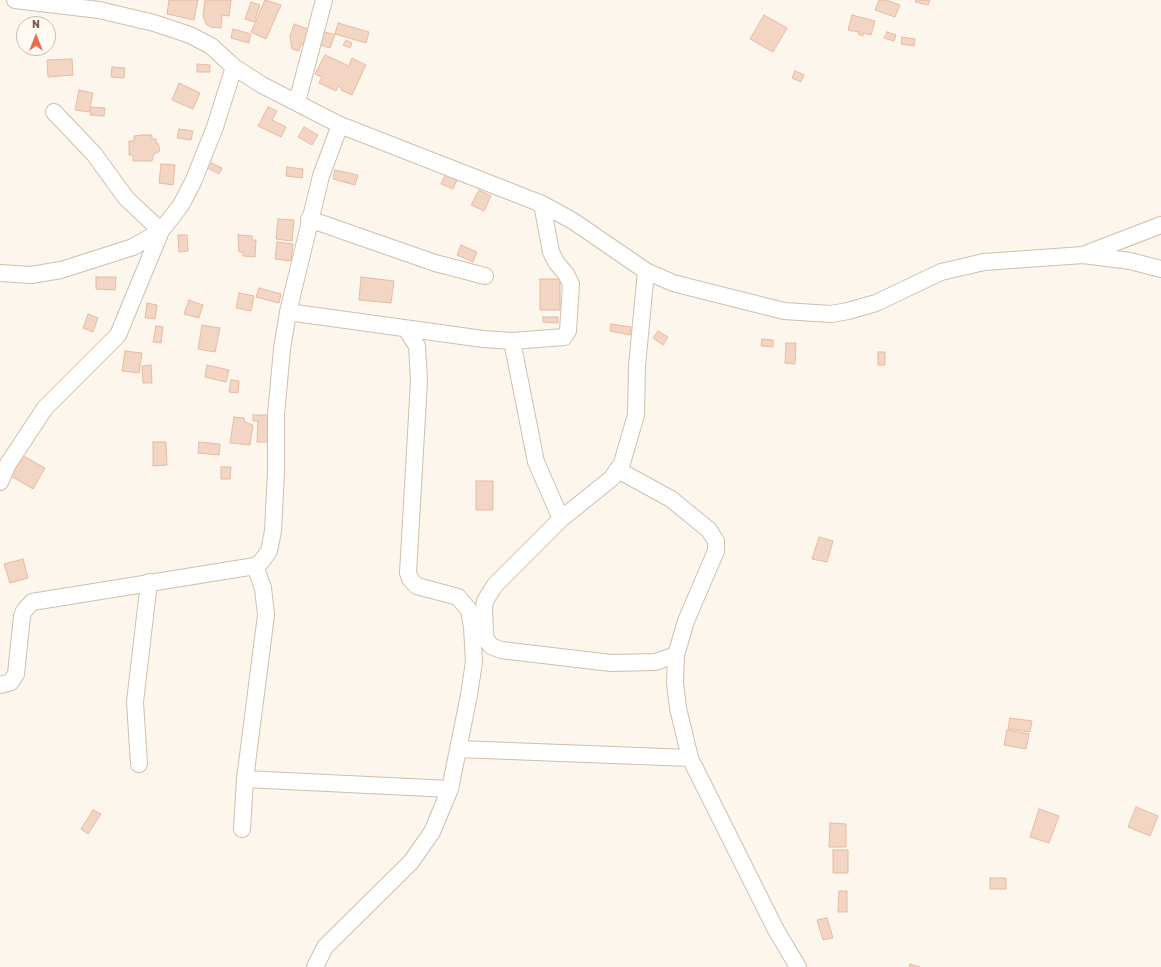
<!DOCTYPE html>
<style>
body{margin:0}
#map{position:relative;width:1161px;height:967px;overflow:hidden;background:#fdf6ec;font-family:Rubik,sans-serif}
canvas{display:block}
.north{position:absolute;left:16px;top:16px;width:40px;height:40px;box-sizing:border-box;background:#fffaf3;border:1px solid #cabbb1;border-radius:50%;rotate:0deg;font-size:11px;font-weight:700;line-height:16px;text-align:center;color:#7a5c4d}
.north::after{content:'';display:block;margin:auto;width:14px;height:18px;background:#e76f51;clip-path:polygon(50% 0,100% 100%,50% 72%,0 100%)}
</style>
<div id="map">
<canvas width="1161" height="967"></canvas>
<div class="north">N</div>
</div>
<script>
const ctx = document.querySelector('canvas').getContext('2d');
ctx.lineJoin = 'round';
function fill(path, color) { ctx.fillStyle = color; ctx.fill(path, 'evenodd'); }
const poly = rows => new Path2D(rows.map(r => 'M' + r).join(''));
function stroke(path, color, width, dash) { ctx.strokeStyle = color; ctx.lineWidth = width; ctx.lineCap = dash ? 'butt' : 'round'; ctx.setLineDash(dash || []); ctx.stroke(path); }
const building = poly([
 [169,0,198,0,194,20,167,14,169,0],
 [205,0,231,0,229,16,222,15,221,28,210,27,206,24,203,16,205,0],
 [265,0,281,5,266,39,251,32,265,0],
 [879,0,886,0,900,5,895,17,875,10,879,0],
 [916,0,930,0,928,5,915,2,916,0],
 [251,2,260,5,254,22,245,19,251,2],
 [764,15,787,28,773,52,750,39,764,15],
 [852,15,875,21,871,35,863,33,863,36,858,34,859,32,848,30,852,15],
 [338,23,369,32,366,43,335,34,338,23],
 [294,24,311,30,305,46,301,44,299,51,292,49,290,36,294,24],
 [233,29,251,34,249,43,231,38,233,29],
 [322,31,335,35,330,48,318,44,322,31],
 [887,32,896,35,894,41,884,38,887,32],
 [902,37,915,39,914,46,901,44,902,37],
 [346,40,352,43,350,48,343,45,346,40],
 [325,55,349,66,352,58,366,65,352,95,341,90,342,88,338,86,336,91,319,83,322,77,315,74,325,55],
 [72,59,73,75,48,77,47,60,72,59],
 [197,64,210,65,210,72,197,72,197,64],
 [112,67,125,68,124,78,111,77,112,67],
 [795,71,804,75,801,82,792,78,795,71],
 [179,83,200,93,193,109,172,100,179,83],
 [79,90,93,93,89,112,75,110,79,90],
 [91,107,105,108,104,116,90,115,91,107],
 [268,107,277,111,272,120,286,127,281,137,258,126,268,107],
 [304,127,318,135,312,145,298,137,304,127],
 [179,129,193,131,191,140,177,138,179,129],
 [141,135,152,135,152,139,156,139,156,143,158,143,160,151,154,154,152,161,133,161,133,155,129,155,129,141,134,141,134,136,141,135],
 [209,162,222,168,219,174,206,167,209,162],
 [161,164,175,165,173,185,159,183,161,164],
 [287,167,303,169,302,178,286,176,287,167],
 [335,170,358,175,355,185,333,179,335,170],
 [445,175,457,180,453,189,441,184,445,175],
 [479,190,491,196,484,211,471,205,479,190],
 [278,219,294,220,292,241,276,239,278,219],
 [178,235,187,235,188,251,179,252,178,235],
 [238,235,252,236,252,240,256,240,255,257,243,256,243,252,239,252,238,235],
 [277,242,293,244,291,261,275,259,277,242],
 [461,245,477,252,473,262,457,255,461,245],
 [96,277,116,277,115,290,96,289,96,277],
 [361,277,394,281,391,303,359,300,361,277],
 [540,279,560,279,560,310,540,310,540,279],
 [259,288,281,294,279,303,256,297,259,288],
 [239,293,254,296,251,311,236,308,239,293],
 [189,300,203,305,199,318,184,314,189,300],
 [147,303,157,305,155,319,145,318,147,303],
 [88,314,98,318,93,332,83,328,88,314],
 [543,317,558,317,558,323,543,322,543,317],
 [611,324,631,327,630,335,610,331,611,324],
 [202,325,220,328,215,352,198,349,202,325],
 [156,326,163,327,161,343,153,342,156,326],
 [658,331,668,337,663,345,653,338,658,331],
 [762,339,773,340,773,347,761,346,762,339],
 [786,343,796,343,795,364,785,363,786,343],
 [125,351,142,353,139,373,122,371,125,351],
 [878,352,885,352,885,365,878,365,878,352],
 [151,365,152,383,143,383,142,366,151,365],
 [207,365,229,370,226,382,205,377,207,365],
 [231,380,239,381,238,393,229,392,231,380],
 [253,415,269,415,269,442,257,442,258,421,253,421,253,415],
 [234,417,244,418,245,422,253,425,250,445,230,443,234,417],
 [153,442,166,442,167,465,153,466,153,442],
 [199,442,220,444,219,455,198,453,199,442],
 [18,453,45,468,33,489,6,473,18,453],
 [221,467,231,467,230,479,221,479,221,467],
 [476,481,493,481,493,510,476,510,476,481],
 [819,537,833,541,827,562,812,559,819,537],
 [23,559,28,578,10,583,4,564,23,559],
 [1010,718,1032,721,1030,732,1008,729,1010,718],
 [1007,730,1029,734,1026,749,1004,745,1007,730],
 [1136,807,1158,816,1150,836,1128,827,1136,807],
 [1039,809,1059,816,1049,843,1030,837,1039,809],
 [93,810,101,814,88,834,81,829,93,810],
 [830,823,846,824,846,847,829,847,830,823],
 [833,850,848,850,848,873,833,873,833,850],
 [990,878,1006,878,1006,889,990,889,990,878],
 [839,891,847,891,847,912,838,912,839,891],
 [827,918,833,938,823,940,817,920,827,918],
 [910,964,920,967,909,967,910,964]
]);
const minor = poly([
 [15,0,99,10,154,23,190,35,211,46,234,67,262,85,340,125,542,204,573,221,646,271,673,283,784,311,831,314,848,311,876,303,941,272,984,262,1083,255,1130,261,1161,269],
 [297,102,324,0],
 [309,219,435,263,485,276],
 [1088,253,1161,225],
 [646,271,637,366,636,415,622,463,612,478,561,519,495,585,485,601,484,608,485,633,486,639,491,646,501,650,611,663,655,662,676,655],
 [0,273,31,275,61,270,133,247,161,231,181,205,193,182,215,127,234,67],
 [288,312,483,339,512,341,564,337,568,331,571,284,566,274,556,262,551,252,542,204],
 [512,341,536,462,561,519],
 [618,470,671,499,709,530,716,541,716,551,686,621,676,655,675,683,678,708,690,758,776,930,798,967],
 [0,482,8,464,45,408,118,335,161,231,126,198,94,154,54,112],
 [0,685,11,682,16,674,22,616,24,611,32,602,255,566,261,562,269,551,273,531,276,472,276,415,282,349,288,312,321,176,340,125],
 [458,749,690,758],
 [139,764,135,702,149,582],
 [245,779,450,789],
 [242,829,245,779,266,615,263,588,255,566],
 [315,967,325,947,411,862,432,832,450,789,469,695,474,662,472,627,469,610,458,597,417,586,410,579,408,573,419,381,417,346,406,329]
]);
fill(building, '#f3d5c3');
stroke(building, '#e6bba3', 1);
stroke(minor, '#d1beb0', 18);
stroke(minor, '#fff', 16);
</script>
